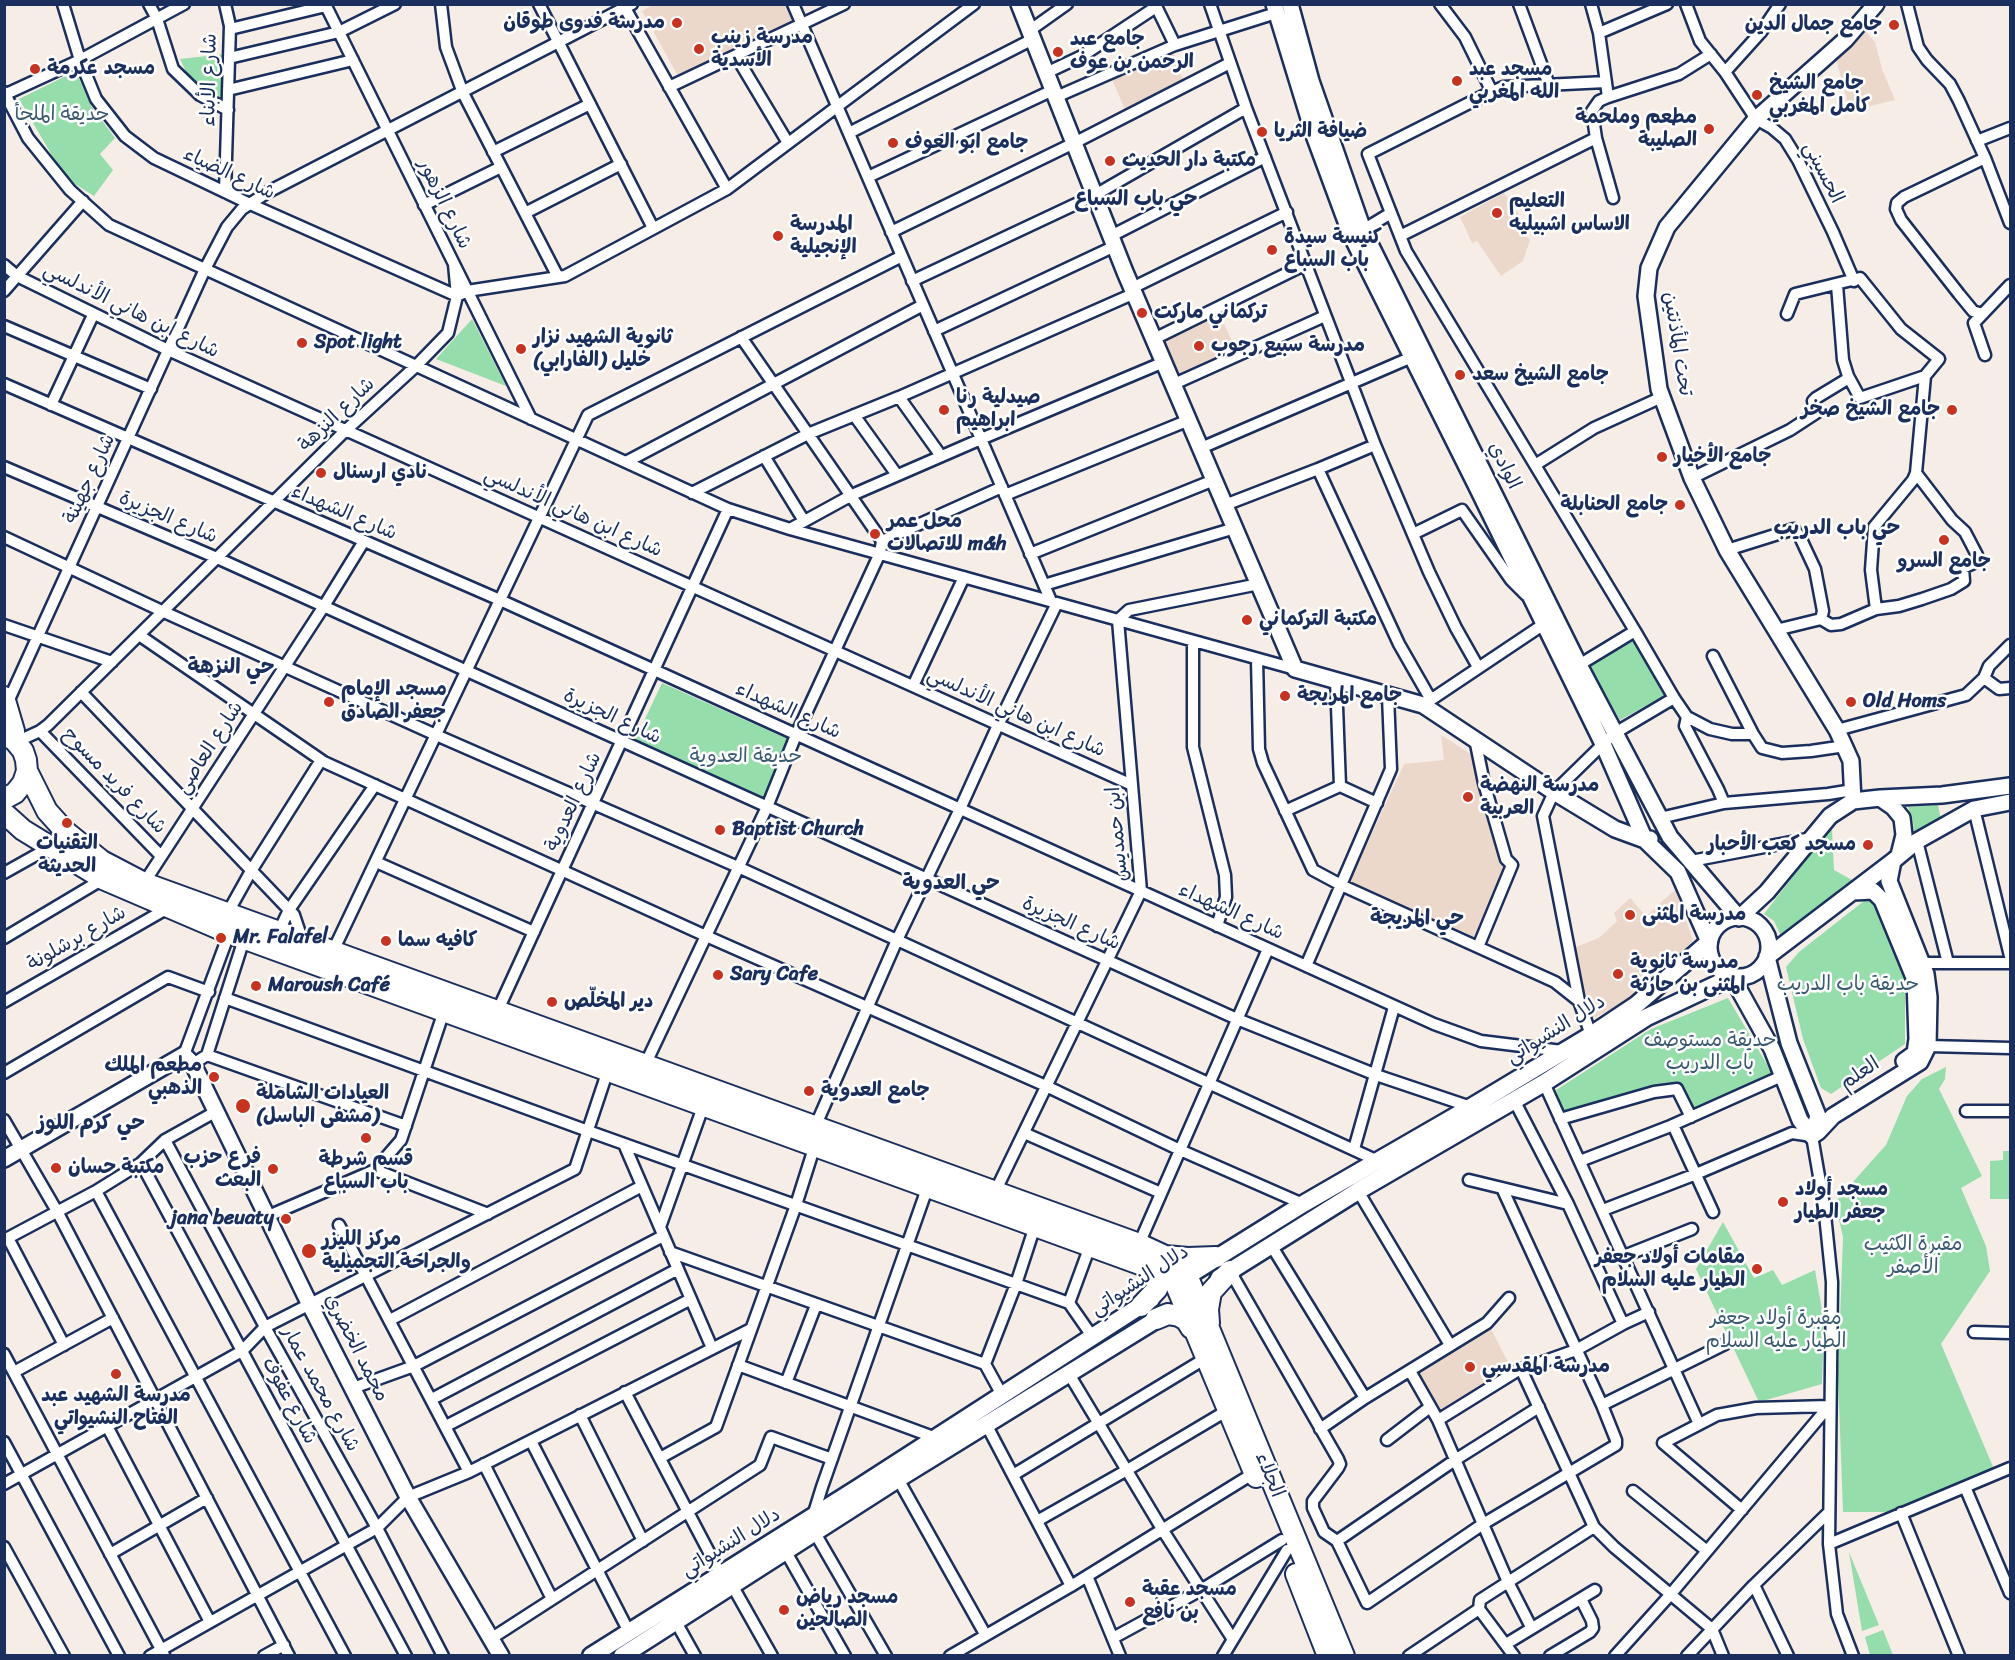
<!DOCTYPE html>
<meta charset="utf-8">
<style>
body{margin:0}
#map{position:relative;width:2015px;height:1660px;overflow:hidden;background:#f6ede7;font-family:Sriracha,sans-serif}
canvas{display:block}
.frame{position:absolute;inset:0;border:6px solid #1b2f5e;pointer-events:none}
</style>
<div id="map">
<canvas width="2015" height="1660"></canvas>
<div class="frame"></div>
</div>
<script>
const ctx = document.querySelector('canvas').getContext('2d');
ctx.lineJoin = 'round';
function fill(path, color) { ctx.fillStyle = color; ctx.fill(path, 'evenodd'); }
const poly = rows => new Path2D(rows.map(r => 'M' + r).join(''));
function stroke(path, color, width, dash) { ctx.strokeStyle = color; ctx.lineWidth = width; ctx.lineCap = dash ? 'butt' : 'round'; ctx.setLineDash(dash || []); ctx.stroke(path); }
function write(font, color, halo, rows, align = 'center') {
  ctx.font = font + ' Sriracha,"Playpen Sans Arabic",sans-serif'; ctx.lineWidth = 5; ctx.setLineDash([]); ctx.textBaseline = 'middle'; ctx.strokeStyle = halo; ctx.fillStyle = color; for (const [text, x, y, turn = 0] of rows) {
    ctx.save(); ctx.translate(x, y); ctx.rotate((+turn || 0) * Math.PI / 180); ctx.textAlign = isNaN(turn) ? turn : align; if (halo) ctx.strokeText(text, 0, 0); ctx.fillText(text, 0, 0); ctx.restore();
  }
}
const built = poly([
 [655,4,790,4,795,17,793,21,678,76,642,11],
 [1864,29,1875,42,1882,69,1895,100,1850,111,1836,59],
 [1173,52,1184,83,1126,112,1111,77],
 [1504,193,1520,216,1513,221,1521,235,1525,235,1530,240,1523,261,1501,276,1477,241,1472,243,1460,217],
 [1217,315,1221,325,1224,324,1237,352,1177,378,1161,340],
 [1441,735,1471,754,1502,861,1507,865,1473,938,1350,881,1404,764,1444,760],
 [1676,889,1693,941,1627,1001,1590,1020,1573,948,1599,938,1617,921,1614,913,1630,898,1646,916],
 [1490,1327,1512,1370,1442,1413,1437,1410,1417,1371]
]);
const green = poly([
 [225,54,222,101,202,91,188,76,180,59],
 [76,71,91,106,115,138,100,154,113,170,94,196,75,184,57,164,19,99],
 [472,319,506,386,436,359],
 [1633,640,1666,695,1620,720,1589,666],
 [662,683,790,740,765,802,635,740],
 [1938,805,1940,815,1943,820,1915,834,1912,817,1908,807],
 [1830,828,1832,830,1834,870,1852,880,1781,936,1774,921,1764,914],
 [1869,897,1876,900,1900,962,1905,983,1905,1044,1831,1094,1821,1088,1803,1039,1786,967,1799,952],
 [1728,998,1772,1073,1694,1109,1678,1084,1563,1111,1556,1090,1651,1029],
 [1946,1067,1945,1079,1939,1089,1982,1176,1961,1188,1986,1246,1990,1271,1941,1344,1994,1469,1886,1512,1843,1512,1838,1375,1843,1237,1835,1202,1886,1145,1907,1096,1922,1079],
 [2003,1151,2010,1151,2010,1199,1990,1199,1990,1161,2003,1160],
 [1723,1222,1754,1278,1773,1270,1782,1285,1815,1270,1824,1321,1822,1384,1759,1402,1696,1269],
 [1849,1552,1879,1625,1862,1631],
 [1883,1630,1893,1655,1870,1655,1865,1637]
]);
const street = poly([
 [63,4,80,60,96,99,125,136,154,158,250,204,457,296,467,291,565,276,727,189,974,4],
 [149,4,157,19,173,69,200,95,228,110],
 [225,4,230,26,225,192],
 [325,4,531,419],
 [441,4,446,47,463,93,558,277],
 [539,4,653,228],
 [793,4,1051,601],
 [1155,4,1175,45],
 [1210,4,1246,108,1375,445,1429,572,1456,628,1478,667],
 [1440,4,1465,37,1492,92],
 [1519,4,1549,85],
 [1591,4,1599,33],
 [1667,4,1599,33,1608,97,1679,74,1711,54],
 [1686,4,1700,41,1725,72,1756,119,1772,128,1785,139,1798,160,1833,232,1854,281],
 [1907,4,1918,47,1927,60,1950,84,1959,101,1985,158,2010,223],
 [625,8,727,189],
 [230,29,326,6],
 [1029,31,1067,4],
 [736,56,788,143],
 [229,58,339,32,395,4],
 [1725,72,1761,32,1780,4],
 [1046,73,1082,56,1156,7],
 [669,87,844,4],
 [228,90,353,60],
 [4,92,28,138,70,190,109,225,728,509,790,529,1295,669],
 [4,95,80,60,184,4],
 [1056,97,1175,45,1276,13],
 [849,133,1033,39],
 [1596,138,1613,198],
 [1977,141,2010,128],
 [493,152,590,104],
 [868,177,1053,90],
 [424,205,501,167],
 [525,213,621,164],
 [1391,213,1368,154,1487,94,1503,87,1606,82],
 [1363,230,1391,213,1406,251,1635,631,1579,665],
 [891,232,1074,143,1230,63],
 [1111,236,1265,157],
 [1400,236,1596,138,1592,111,1599,101,1608,97],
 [4,265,17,276,168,350,1132,785],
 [912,281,1095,195,1246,108],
 [1132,288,1287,212],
 [4,291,83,201],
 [1787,314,1795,294,1860,278,1901,329,1939,359,1925,376,1860,398,1848,376,1843,360,1837,285],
 [1981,314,1973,311,1959,294,1901,220,1896,209,1897,203,1904,197,1985,158],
 [4,326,151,389],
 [934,331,1115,246],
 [1154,339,1306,264],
 [1985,355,1974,323,2010,285],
 [4,384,500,600,1434,1024,1481,1041,1562,1051],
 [1174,384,1325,316],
 [899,397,941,456],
 [51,405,93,315],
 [854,415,897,475],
 [1375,445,1318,469,1399,644,1431,700],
 [1201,448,1412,357],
 [764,456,804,521],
 [626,462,923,305],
 [1535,465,1594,428,1662,397],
 [4,467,217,558,1237,1019,1379,1076,1471,1107],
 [1692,478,1790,430,1816,413,1813,401,1816,398,1849,378],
 [692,493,808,434,899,397,1135,293],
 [1005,495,1189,420],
 [1225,505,1318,469],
 [790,529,852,495,981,439,1164,362],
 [1413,534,1462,510,1511,580,1526,595],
 [4,537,164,612,436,735,738,867,1378,1161],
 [882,541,1002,487],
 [1727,550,1794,529,1800,537,1815,569,1823,611,1821,619],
 [1030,554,1214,480],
 [1044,585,1235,528],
 [1876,609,1871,570,1874,527,1913,480,1916,473,1925,376],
 [4,625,112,662],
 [1776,630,1821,619,1831,625,1841,624,1876,609,1899,606,1922,599,1951,589,1964,581,1963,568,1976,562,1977,555,1965,532,1952,520,1916,473],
 [1635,631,1674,698,1687,717,1710,729,1732,734,1753,734,1762,748,1782,753,1811,751,1845,746],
 [139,635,324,762,706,936,1046,1086,1180,1150,1303,1204],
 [1193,641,1193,747,1225,875,1226,897,1217,926],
 [1713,656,1753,734],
 [1257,659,1259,749,1263,763,1313,870,1341,885,1555,982,1579,1001],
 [1984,678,1999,689,2010,688],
 [1336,680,1340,786,1377,803],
 [913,686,964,577],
 [81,692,294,915,302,939],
 [1426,703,1544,624],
 [7,704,205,269,227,227,242,209,268,192,632,4],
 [1687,717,1685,726,1718,789,1724,803],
 [1837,730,1966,695,1984,678,1989,666,2010,645],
 [40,731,161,856],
 [1475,739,1484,783,1506,859,1512,865,1478,947],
 [16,742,40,731,48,725,345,431,416,366,448,333,457,296,454,264],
 [1974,809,2010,956],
 [1285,811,1340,786],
 [1660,818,1724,803,1828,794,1853,790],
 [1917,841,1948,963],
 [1691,861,1812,838],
 [376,862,534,932],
 [4,873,54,845],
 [144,883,324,606,364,541],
 [227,914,251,871,321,760],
 [279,931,289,910,375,785],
 [4,938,103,879],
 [333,951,588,415,902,256],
 [1920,963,2010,963],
 [1306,966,1391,769,1388,696],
 [225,998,588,1131,1069,1303,1092,1336],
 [4,1002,168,908],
 [497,1012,728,509],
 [1591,1035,1579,1001,1543,816,1554,792,1603,744,1615,733,1674,698],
 [1928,1046,2010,1048],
 [184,1055,230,931],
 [207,1055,245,936],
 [193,1064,207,1055,406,1126],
 [645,1065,767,807,796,735,880,553,882,541,741,337],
 [4,1073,168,977,209,992],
 [1544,1083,1699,1424],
 [1966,1111,2010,1111],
 [1560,1119,1654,1092,1677,1089,1691,1117],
 [4,1120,58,1213,289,1656],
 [1673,1125,1713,1212],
 [815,1127,897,940,960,809,998,725,1057,603],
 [1024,1133,1161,1193],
 [165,1140,265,1327,377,1528,443,1656],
 [624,1144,712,1348],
 [1354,1149,1394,1007],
 [1580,1161,1668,1127,1782,1076],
 [141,1163,406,1656],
 [375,1170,488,1214],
 [1469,1180,1568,1204,1514,1100],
 [96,1191,345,1656],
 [1358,1191,1450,1345],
 [995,1192,1141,891,1118,620,1129,610,1259,584],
 [1568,1204,1623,1324],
 [1603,1210,1696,1174,1792,1133,1812,1136,1824,1205,1832,1282,1829,1544,1837,1614,1853,1656],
 [266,1217,375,1170,401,1140,444,1011],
 [339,1225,469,1472],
 [660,1227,704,1104],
 [8,1238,64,1345],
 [4,1240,96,1191,141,1163,165,1140,215,1112],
 [1139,1244,1268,949],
 [1271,1245,1365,1398],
 [670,1252,985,1364,1002,1395],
 [1624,1256,1692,1229],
 [1230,1271,1338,1459,1340,1464,1338,1468,1313,1501,1313,1508,1324,1532,1337,1541,1367,1603,1483,1524,1616,1445,1616,1440,1602,1405,1502,1188],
 [1069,1303,1090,1246],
 [390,1320,642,1186],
 [1974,1332,2010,1333],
 [4,1354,164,1655],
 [985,1364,1016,1284,1035,1226],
 [738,1365,936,1438],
 [1521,1369,1594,1527,1614,1547,1712,1629,1723,1656],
 [1410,1371,1438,1420,1508,1582,1531,1627],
 [14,1372,113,1318],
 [1069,1374,1162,1529,1232,1638],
 [786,1383,816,1305],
 [353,1388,414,1366,663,1236],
 [625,1392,721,1575],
 [432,1399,678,1269],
 [1602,1405,1725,1344],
 [580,1415,643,1541],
 [1438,1420,1517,1371,1576,1350,1623,1324,1649,1312],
 [107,1426,210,1622],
 [446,1426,691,1299],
 [987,1426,1071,1586],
 [1320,1429,1365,1398,1487,1323,1509,1298],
 [1387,1440,1430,1407],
 [531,1441,629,1632],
 [4,1442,119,1656],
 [660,1458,716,1427,796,1205,815,1145],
 [484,1464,552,1599],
 [1013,1475,1206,1358],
 [898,1479,985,1634],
 [4,1484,242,1351,265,1327,575,1169,608,1070],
 [1965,1487,2010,1593],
 [1633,1491,1707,1551],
 [1742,1510,1663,1443,1717,1415,1756,1408,1829,1406],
 [1901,1513,1959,1656],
 [813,1516,822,1487,928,1186],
 [1037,1521,1127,1470,1228,1410],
 [815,1533,886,1656],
 [1337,1541,1455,1460,1539,1407],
 [1829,1544,2010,1468],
 [4,1547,64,1656],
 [786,1552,845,1656],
 [110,1554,207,1498],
 [1087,1576,1120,1656],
 [732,1585,772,1656],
 [1754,1585,1788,1656],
 [676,1622,695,1656],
 [492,1638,760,1465,771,1437,832,1459],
 [1113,1638,1201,1590,1282,1540],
 [1506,1644,1595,1590],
 [150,1656,377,1528,408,1497,469,1472,751,1329],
 [264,1656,284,1645],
 [950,1656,1071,1586,1254,1473],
 [1223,1656,1287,1550],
 [1409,1656,1479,1609],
 [1514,1656,1479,1609,1480,1600,1594,1527],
 [1550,1656,1590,1632,1593,1628,1592,1621,1581,1599],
 [1615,1656,1670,1595,1829,1406],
 [1687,1656,1754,1585,1829,1512]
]);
const secondary = poly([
 [1019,4,1125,272,1295,669,1423,705,1554,792,1615,829,1645,840,1678,872,1709,942],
 [1274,4,1315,138,1351,235,1476,485,1603,744,1645,840,1650,839],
 [1290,4,1311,81,1363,230,1579,665,1670,837,1739,918,1767,892,1830,816,1853,801,1880,798,1942,795,2010,786],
 [1880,798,1893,807,1902,818,1904,835,1899,855],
 [1853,801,1851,761,1837,730,1727,550,1692,478,1659,389,1646,296,1649,268,1667,227,1756,119,1845,40,1876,4],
 [1853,892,1873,891,1882,900,1915,980,1917,1039,1915,1053,1904,1061],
 '1709 947a30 30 0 1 1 60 0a30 30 0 1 1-60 0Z',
 [1732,977,1772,1049,1800,1120,1812,1136],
 [1812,1136,1818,1116,1789,1043,1767,957,1893,861,1917,841,1974,809,2010,802],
 [1812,1136,1818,1132,1833,1116,1920,1062,1928,1046,1929,997,1926,974,1889,881,1893,861],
 [4,1159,184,1055,193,1064,309,1303,408,1497,501,1656]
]);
const primary = poly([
 [1219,1278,1358,1191,1544,1083,1647,1017,1732,977],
 [1178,1282,1303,1204,1471,1107,1591,1035,1636,1005,1709,942],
 [591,1656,858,1488,1151,1299],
 [622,1656,898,1479,1167,1313]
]);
const highway = poly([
 [4,697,14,731,14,740],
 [4,735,14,740,23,751,26,760,27,771,23,783,15,793,4,799],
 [27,771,47,811,65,831,102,861,144,883,1139,1244,1165,1256,1187,1275,1344,1656],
 [4,813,23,830,103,879,229,933,1159,1271,1175,1283,1256,1477],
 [1165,1256,1188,1258,1216,1257],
 [1141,1306,1157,1289,1160,1280,1159,1271],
 [1156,1319,1168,1314,1179,1316,1186,1320,1191,1328],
 [1209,1323,1208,1309,1211,1292,1230,1271],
 [1296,1574,1328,1656]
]);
const markers = [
 [677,23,6,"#c8321e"],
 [1894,25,6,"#c8321e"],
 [699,49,6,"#c8321e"],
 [1058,52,6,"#c8321e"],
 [35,69,6,"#c8321e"],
 [1457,81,6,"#c8321e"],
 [1757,95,6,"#c8321e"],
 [1709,129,6,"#c8321e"],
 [1262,132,6,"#c8321e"],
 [893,143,6,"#c8321e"],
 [1110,161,6,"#c8321e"],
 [1497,213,6,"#c8321e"],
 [778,236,6,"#c8321e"],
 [1272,250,6,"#c8321e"],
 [1142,313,6,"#c8321e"],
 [302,343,6,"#c8321e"],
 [1199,346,6,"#c8321e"],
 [521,349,6,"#c8321e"],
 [1460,375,6,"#c8321e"],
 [944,410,6,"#c8321e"],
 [1952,410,6,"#c8321e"],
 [1662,457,6,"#c8321e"],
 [321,473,6,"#c8321e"],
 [1680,505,6,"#c8321e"],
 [875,534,6,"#c8321e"],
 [1944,540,6,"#c8321e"],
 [1247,620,6,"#c8321e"],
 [1285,696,6,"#c8321e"],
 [329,702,6,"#c8321e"],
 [1851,702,6,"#c8321e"],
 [1468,797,6,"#c8321e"],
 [67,823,6,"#c8321e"],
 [720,830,6,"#c8321e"],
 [1868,845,6,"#c8321e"],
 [1630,915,6,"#c8321e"],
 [221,938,6,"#c8321e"],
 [386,941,6,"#c8321e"],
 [1618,974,6,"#c8321e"],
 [718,975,6,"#c8321e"],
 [256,986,6,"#c8321e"],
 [552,1002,6,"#c8321e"],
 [214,1077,6,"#c8321e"],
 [809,1091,6,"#c8321e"],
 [243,1106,8,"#c8321e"],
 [366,1138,6,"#c8321e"],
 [56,1168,6,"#c8321e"],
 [273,1169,6,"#c8321e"],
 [1783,1202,6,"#c8321e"],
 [286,1219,6,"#c8321e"],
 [309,1251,8,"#c8321e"],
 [1757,1269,6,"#c8321e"],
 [1470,1367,6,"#c8321e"],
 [116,1374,6,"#c8321e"],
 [1130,1602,6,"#c8321e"],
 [784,1610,6,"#c8321e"]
];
const poiNames = [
 ["مدرسة فدوى طوقان",665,23,"right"],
 ["جامع جمال الدين",1882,25,"right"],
 ["مدرسة زينب",711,38],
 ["الأسدية",711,61],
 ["جامع عبد",1070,40],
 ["الرحمن بن عوف",1070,63],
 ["مسجد عكرمة",47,69],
 ["مسجد عبد",1469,70],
 ["الله المغربي",1469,93],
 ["جامع الشيخ",1769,84],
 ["كامل المغربي",1769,107],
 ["مطعم وملحمة",1697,118,"right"],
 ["الصليبة",1697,141,"right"],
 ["ضيافة الثريا",1274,132],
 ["جامع ابو العوف",905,143],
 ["مكتبة دار الحديث",1122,161],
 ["التعلیم",1509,202],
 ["الاساس اشبیلیه",1509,225],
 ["المدرسة",790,225],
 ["الإنجيلية",790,248],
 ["كنيسة سيدة",1284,238],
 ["باب السباع",1284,261],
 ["تركماني ماركت",1154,313],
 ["ثانوية الشهيد نزار",533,338],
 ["خليل (الفارابي)",533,361],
 ["Spot light",314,343],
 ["مدرسة سبيع رجوب",1211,346],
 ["جامع الشيخ سعد",1472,375],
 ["صيدلية رنا",956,398],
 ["ابراهيم",956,421],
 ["جامع الشيخ صخر",1940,410,"right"],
 ["جامع الأخيار",1674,457],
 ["نادي ارسنال",333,473],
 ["جامع الحنابلة",1668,505,"right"],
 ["محل عمر",887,522],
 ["للاتصالات m&h",887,545],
 ["جامع السرو",1944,562,"center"],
 ["مكتبة التركماني",1259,620],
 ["مسجد الإمام",341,690],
 ["جعفر الصادق",341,713],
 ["جامع المريجة",1297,696],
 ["Old Homs",1863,702],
 ["مدرسة النهضة",1480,786],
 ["العربية",1480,809],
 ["Baptist Church",732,830],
 ["التقنيات",67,844,"center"],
 ["الحديثة",67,867,"center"],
 ["مسجد كعب الأحبار",1856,845,"right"],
 ["مدرسة المثنى",1642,915],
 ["Mr. Falafel",233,938],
 ["كافيه سما",398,941],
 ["مدرسة ثانوية",1630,963],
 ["المثنى بن حارثة",1630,986],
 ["Sary Cafe",730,975],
 ["Maroush Café",268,986],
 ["دير المخلّص",564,1002],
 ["مطعم الملك",202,1066,"right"],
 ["الذهبي",202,1089,"right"],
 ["جامع العدوية",821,1091],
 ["العيادات الشاملة",256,1094],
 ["(مشفى الباسل)",256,1117],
 ["فرع حزب",261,1158,"right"],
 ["البعث",261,1181,"right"],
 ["قسم شرطة",366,1160,"center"],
 ["باب السباع",366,1183,"center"],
 ["مكتبة حسان",68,1168],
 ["مسجد أولاد",1795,1190],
 ["جعفر الطيار",1795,1213],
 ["jana beuaty",274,1219,"right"],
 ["مركز الليزر",322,1240],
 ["والجراحة التجميلية",322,1263],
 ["مقامات أولاد جعفر",1745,1258,"right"],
 ["الطيار عليه السلام",1745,1281,"right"],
 ["مدرسة المقدسي",1482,1367],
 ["مدرسة الشهيد عبد",116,1396,"center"],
 ["الفتاح النشيواتي",116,1419,"center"],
 ["مسجد عقبة",1142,1590],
 ["بن نافع",1142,1613],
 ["مسجد رياض",796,1598],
 ["الصالحين",796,1621]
];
const streetNames = [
 ["شارع الأبناء",210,80,-89],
 ["الحسيني",1823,173,63],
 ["شارع الضياء",229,174,25],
 ["شارع الزهور",444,204,64],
 ["شارع ابن هاني الأندلسي",131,311,26],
 ["تحت المأذنتين",1677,344,81],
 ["شارع النزهة",337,415,-44],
 ["الوادي",1504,466,64],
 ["شارع جهينة",90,479,-65],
 ["شارع الشهداء",344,513,23],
 ["شارع ابن هاني الأندلسي",573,513,24],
 ["شارع الجزيرة",168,518,23],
 ["شارع الشهداء",788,711,24],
 ["شارع ابن هاني الأندلسي",1016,713,24],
 ["شارع الجزيرة",612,717,25],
 ["شارع العاصي",210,748,-57],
 ["شارع فريد مسوح",114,781,46],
 ["شارع العدوية",574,802,-65],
 ["ابن حمديس",1118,834,-95],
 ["شارع الشهداء",1231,912,24],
 ["شارع الجزيرة",1071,924,24],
 ["شارع برشلونة",77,939,-30],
 ["دلال النشيواتي",1556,1030,-32],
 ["العلم",1860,1074,-33],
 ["دلال النشيواتي",1140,1281,-33],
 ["محمد الخضري",356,1348,63],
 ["شارع محمد عمار",320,1389,61],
 ["شارع عفوف",289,1401,62],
 ["الجلاء",1269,1475,68],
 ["دلال النشيواتي",731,1543,-32]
];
const parkNames = [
 ["حديقة الملجأ",62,115],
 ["حديقة العدوية",746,757],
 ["حديقة باب الدريب",1848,985],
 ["حديقة مستوصف",1710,1041],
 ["باب الدريب",1710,1064],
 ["مقبرة الكثيب",1913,1245],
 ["الأصفر",1913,1268],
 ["مقبرة أولاد جعفر",1776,1319],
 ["الطيار عليه السلام",1776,1342]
];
const neighbourhoodNames = [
 ["حي باب السباع",1136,200],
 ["حي باب الدريب",1837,529],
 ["حي النزهة",231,668],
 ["حي العدوية",951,884],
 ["حي المريجة",1417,919],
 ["حي كرم اللوز",91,1124]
];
fill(built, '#ecd8ca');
fill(green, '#95ddab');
stroke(street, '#1b2f5e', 15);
stroke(secondary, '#1b2f5e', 20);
stroke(primary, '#1b2f5e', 21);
stroke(highway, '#1b2f5e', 24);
stroke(street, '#fff', 10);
stroke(secondary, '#fff', 15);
stroke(primary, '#fff', 16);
stroke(highway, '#fff', 20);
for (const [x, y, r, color] of markers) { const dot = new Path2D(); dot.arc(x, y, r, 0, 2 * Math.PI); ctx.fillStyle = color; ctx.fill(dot); stroke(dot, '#fff', 2); }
write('bold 20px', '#1b2f5e', '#fff', poiNames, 'left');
write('20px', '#1b2f5e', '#fff', streetNames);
write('20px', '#3a5a71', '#fff', parkNames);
write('bold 21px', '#1b2f5e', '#fff', neighbourhoodNames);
</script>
